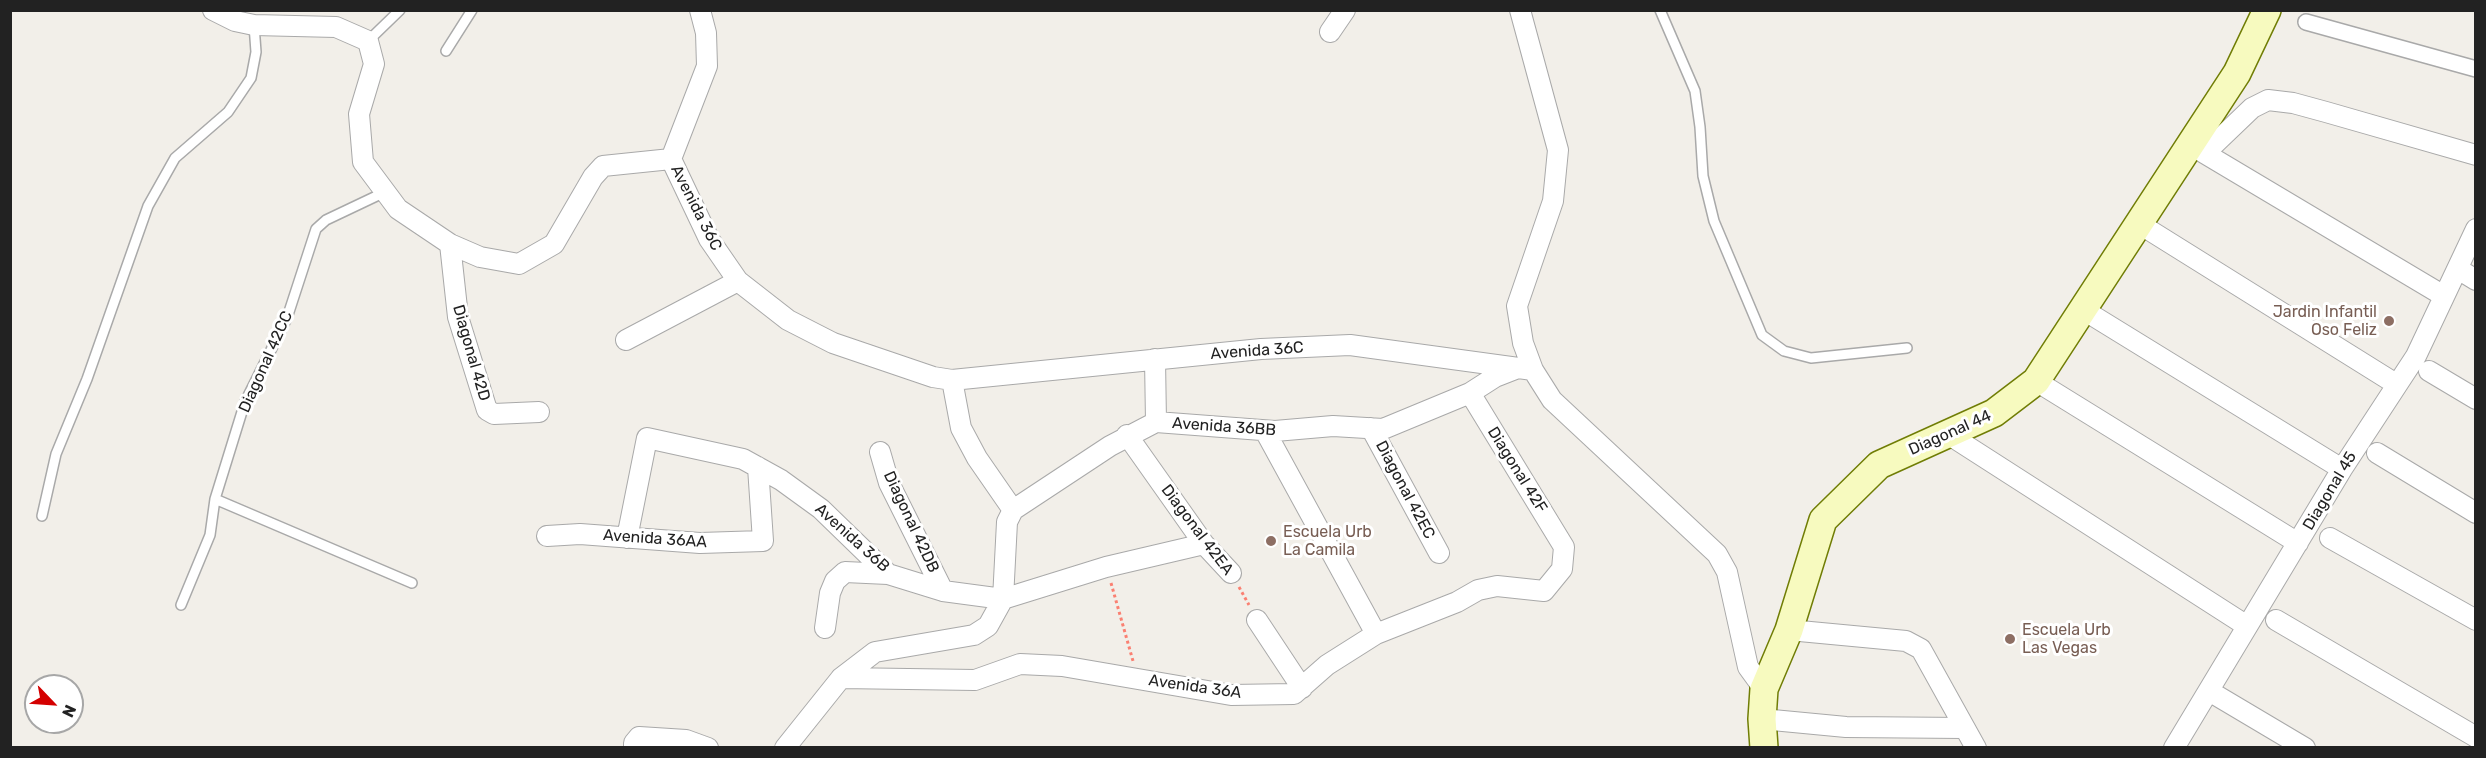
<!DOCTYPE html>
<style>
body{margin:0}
#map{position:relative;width:2486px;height:758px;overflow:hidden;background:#f2efe9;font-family:Rubik,sans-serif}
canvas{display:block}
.frame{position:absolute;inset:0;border:12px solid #222;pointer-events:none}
.north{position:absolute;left:24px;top:674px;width:60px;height:60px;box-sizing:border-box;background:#fff;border:2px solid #a7a7a7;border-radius:50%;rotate:115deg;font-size:16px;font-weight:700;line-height:24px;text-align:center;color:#222}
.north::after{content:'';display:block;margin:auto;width:21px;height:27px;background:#d40000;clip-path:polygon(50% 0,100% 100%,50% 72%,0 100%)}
</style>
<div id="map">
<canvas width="2486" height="758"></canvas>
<div class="frame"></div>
<div class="north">N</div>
</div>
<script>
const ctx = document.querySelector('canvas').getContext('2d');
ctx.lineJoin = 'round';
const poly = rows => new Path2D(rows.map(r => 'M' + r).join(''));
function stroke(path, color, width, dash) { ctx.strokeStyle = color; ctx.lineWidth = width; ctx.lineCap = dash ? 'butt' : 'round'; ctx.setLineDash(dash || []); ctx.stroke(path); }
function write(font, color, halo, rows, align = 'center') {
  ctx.font = font + ' Rubik,sans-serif'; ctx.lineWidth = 6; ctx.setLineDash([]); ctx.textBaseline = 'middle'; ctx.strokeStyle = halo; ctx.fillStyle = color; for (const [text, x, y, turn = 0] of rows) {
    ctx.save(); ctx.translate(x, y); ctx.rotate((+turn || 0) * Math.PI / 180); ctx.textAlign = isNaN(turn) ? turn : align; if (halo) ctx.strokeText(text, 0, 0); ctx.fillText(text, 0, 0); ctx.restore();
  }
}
const path = poly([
 [1111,583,1133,661],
 [1239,587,1249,605]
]);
const service = poly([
 [1660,10,1695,91,1700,127,1703,176,1714,221,1762,335,1784,351,1811,358,1907,348],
 [368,41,400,10],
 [446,51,472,10],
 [215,499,412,583],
 [42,516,56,454,87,379,148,206,175,158,228,112,251,78,256,52,254,25],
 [181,605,210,535,215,499,245,402,287,318,316,229,326,220,385,192]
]);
const pedestrian = poly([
 [2306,22,2476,69]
]);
const minor = poly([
 [213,10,235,21,254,25,336,27,368,41,374,64,359,114,363,162,398,209,450,244,480,257,519,264,554,244,593,177,603,166,671,159],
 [1520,10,1558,150,1553,201,1517,306,1523,343,1533,370],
 [1330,32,1345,10],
 [2194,147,2444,296],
 [2205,153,2252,108,2268,100,2293,103,2326,112,2476,155],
 [671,159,709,239,738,281,788,320,833,343,933,377,952,380,1261,349,1350,345,1533,370,1552,400,1717,554,1727,572,1748,667,1764,689],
 [671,159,707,66,706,33,700,10],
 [2138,223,2396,384],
 [450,244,458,317,487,410,494,414,539,412],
 [2458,269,2476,280],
 [2082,309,2342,469],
 [626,340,738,281],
 [1155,359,1156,422],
 [2429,371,2476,399],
 [2036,381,2298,543],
 [1371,428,1439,553],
 [1265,431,1376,634],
 [1948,434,2247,626],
 [1127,435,1204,544,1231,573],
 [880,452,889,483,943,591],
 [2377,453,2476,513],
 [1013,510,1110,446,1156,422,1275,431,1333,426,1383,429,1470,393,1495,377,1518,368],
 [547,536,580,534,700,543,763,541,758,467],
 [627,538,647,438,743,459,781,480,821,509,888,574,943,591,1003,599,1106,567,1204,544],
 [2330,538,2476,620],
 [1257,620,1302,688],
 [2276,620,2476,737],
 [825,628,830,593,835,581,845,572,888,574],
 [1789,630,1906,641,1921,649,1976,748],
 [841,678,975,680,1020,664,1062,666,1231,695,1294,694,1327,665,1376,634,1457,602,1478,590,1497,586,1544,591,1562,569,1564,547,1470,393],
 [2209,691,2305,748],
 [1762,719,1846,727,1964,728],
 [634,748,634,743,639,737,686,740,708,748],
 [785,748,841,678,875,652,974,635,988,626,1003,599,1007,522,1013,510,977,458,961,428,952,380],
 [2174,748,2342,469,2416,356,2476,229]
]);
const secondary = poly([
 [1764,748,1762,719,1764,689,1789,630,1823,520,1879,465,1994,413,2036,381,2237,73,2267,10]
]);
const markers = [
 [2389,321,6,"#8d6e63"],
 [1271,541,6,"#8d6e63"],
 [2010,639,6,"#8d6e63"]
];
const streetNames = [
 ["Avenida 36C",696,208,63],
 ["Avenida 36C",1257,351,-4],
 ["Diagonal 42D",471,353,74],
 ["Diagonal 42CC",266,362,-66],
 ["Avenida 36BB",1224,427,4],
 ["Diagonal 44",1950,433,-24],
 ["Diagonal 42F",1517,470,58],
 ["Diagonal 42EC",1405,490,62],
 ["Diagonal 45",2330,491,-59],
 ["Diagonal 42DB",911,522,65],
 ["Diagonal 42EA",1197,530,53],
 ["Avenida 36B",852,538,42],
 ["Avenida 36AA",655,539,4],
 ["Avenida 36A",1195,687,8]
];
const educationNames = [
 ["Jardin Infantil",2377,312,"right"],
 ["Oso Feliz",2377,330,"right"],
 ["Escuela Urb",1283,532],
 ["La Camila",1283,550],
 ["Escuela Urb",2022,630],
 ["Las Vegas",2022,648]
];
stroke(service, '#a9a9a9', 12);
stroke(pedestrian, '#a9a9a9', 18);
stroke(minor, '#a9a9a9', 22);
stroke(secondary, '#707d05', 30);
stroke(path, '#fa8072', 3, [3, 3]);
stroke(service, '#fff', 9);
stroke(pedestrian, '#fff', 15);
stroke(minor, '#fff', 20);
stroke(secondary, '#f7fabf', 27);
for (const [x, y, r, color] of markers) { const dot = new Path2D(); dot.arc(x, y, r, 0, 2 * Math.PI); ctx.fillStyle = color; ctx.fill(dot); stroke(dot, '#fff', 2); }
write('16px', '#222', '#fff', streetNames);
write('16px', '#785e54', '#fff', educationNames, 'left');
</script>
